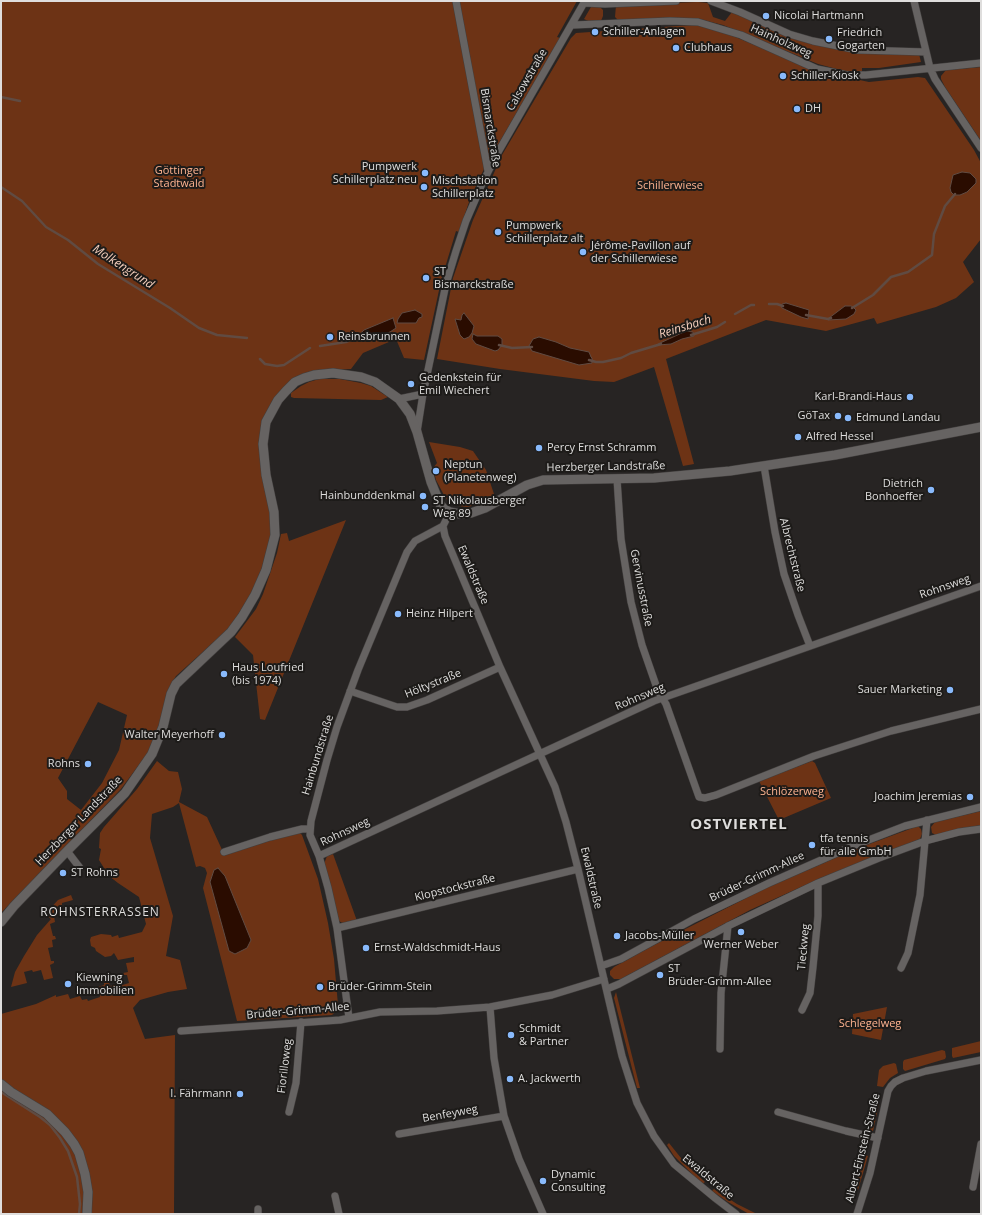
<!DOCTYPE html>
<meta charset="utf-8">
<style>
body{margin:0}
#map{position:relative;width:982px;height:1215px;overflow:hidden;background:#272423;font-family:"Open Sans",sans-serif}
canvas{display:block}
.frame{position:absolute;inset:0;border:2px solid #dfdedd;pointer-events:none}
</style>
<div id="map">
<canvas width="982" height="1215"></canvas>
<div class="frame"></div>
</div>
<script>
const ctx = document.querySelector('canvas').getContext('2d');
ctx.lineJoin = 'round';
function fill(path, color) { ctx.fillStyle = color; ctx.fill(path, 'evenodd'); }
const poly = rows => new Path2D(rows.map(r => 'M' + r).join(''));
function stroke(path, color, width, dash) { ctx.strokeStyle = color; ctx.lineWidth = width; ctx.lineCap = dash ? 'butt' : 'round'; ctx.setLineDash(dash || []); ctx.stroke(path); }
function write(font, color, halo, rows, align = 'center') {
  ctx.font = font + ' "Open Sans",sans-serif'; ctx.lineWidth = 4; ctx.setLineDash([]); ctx.textBaseline = 'middle'; ctx.strokeStyle = halo; ctx.fillStyle = color; for (const [text, x, y, turn = 0] of rows) {
    ctx.save(); ctx.translate(x, y); ctx.rotate((+turn || 0) * Math.PI / 180); ctx.textAlign = isNaN(turn) ? turn : align; if (halo) ctx.strokeText(text, 0, 0); ctx.fillText(text, 0, 0); ctx.restore();
  }
}
const green = poly([
 [1,1,577,1,557,37,560,38,484,169,470,199,459,232,456,231,441,281,424,360,404,358,396,339,363,353,351,369,314,371,291,380,263,420,271,511,271,536,262,568,252,592,233,623,225,632,176,676,170,686,159,725,150,750,121,789,1,913],
 [98,702,127,715,119,750,102,783,81,810,67,799,67,791,58,778],
 [698,2,708,3,713,17,725,21,732,12,813,44,919,54,921,62,879,68,862,68,862,72,844,71,818,64,723,25,699,19,686,18,618,20,615,17,616,5],
 [591,7,600,7,603,10,603,16,601,21,588,21,584,19],
 [692,25,710,27,738,38,817,71,869,82,918,77,925,78,974,150,981,163,981,239,963,262,974,282,956,298,936,307,877,324,874,318,826,331,766,320,666,359,694,464,683,466,654,367,614,382,594,381,500,369,437,359,453,278,473,220,502,155,571,38,576,33],
 [981,67,981,141,945,87,941,79,941,76,946,70],
 [319,379,340,379,361,383,371,386,388,397,381,400,294,398,291,397,291,393,301,386,309,382],
 [429,442,460,447,473,451,486,470,495,497,476,505,467,507,459,506,448,501,445,497,436,480,433,468,437,463],
 [346,520,265,720,260,719,253,655,235,637,256,609,263,594,277,553,281,534,287,533,289,541],
 [157,761,169,771,178,772,182,789,179,802,207,817,224,854,270,839,300,833,302,835,318,879,328,923,334,959,338,1005,338,1009,332,1015,237,1021,203,888,207,873,205,868,200,866,196,867,179,803,173,807,152,814,150,838,173,916,166,956,180,960,187,989,168,992,140,1000,133,1008,145,1039,175,1035,174,1214,1,1214,1,1014,36,1004,56,995,56,997,68,994,70,999,80,996,82,1000,87,999,88,1001,100,997,98,989,95,990,95,988,104,985,104,983,109,982,110,986,115,985,116,987,129,983,127,975,124,975,123,973,128,972,126,963,134,962,134,957,118,960,114,953,111,956,105,957,96,951,95,948,91,946,90,940,91,937,101,934,111,935,112,937,118,935,119,938,142,932,146,924,139,897,118,883,109,876,99,860,101,849,99,848,100,833,104,827,137,789],
 [812,761,815,763,831,798,779,820,759,781],
 [981,811,981,825,936,835,932,833,931,827,935,822],
 [918,826,921,829,922,834,920,839,821,878,750,910,621,979,614,979,610,975,610,971,614,967,654,945,768,887,856,849],
 [333,854,357,921,344,924,339,921,324,864,327,856],
 [71,895,73,900,62,903,62,905,56,907,58,914,54,916,55,922,50,924,53,936,55,936,56,939,52,940,53,947,48,948,51,961,54,961,54,963,50,965,53,978,44,980,41,970,33,972,32,970,24,972,27,983,11,987,15,972,24,956,37,935,51,919,45,914,58,900],
 [616,992,640,1088,637,1088,614,998],
 [887,1007,881,1040,852,1034,853,1014],
 [981,1041,981,1052,953,1058,952,1056,952,1048],
 [942,1050,945,1051,946,1057,945,1059,905,1071,903,1069,903,1062,904,1060],
 [894,1063,896,1064,898,1073,890,1078,883,1087,877,1086,879,1070,883,1066],
 [873,1101,878,1102,879,1104,873,1131,867,1131],
 [669,1143,685,1163,705,1182,702,1184,674,1156,667,1145],
 [861,1154,868,1156,858,1190,851,1188],
 [714,1189,737,1204,757,1214,749,1214,728,1202,712,1191]
]);
const water = poly([
 [962,172,970,173,976,179,976,183,967,192,960,195,954,195,951,192,950,188,953,175,962,172],
 [786,303,809,310,808,319,801,317,782,308,781,306,782,304,786,303],
 [845,306,851,306,853,307,856,310,854,314,846,319,828,320,829,318,845,306],
 [415,310,422,314,422,317,419,318,416,323,397,323,398,319,402,313,415,310],
 [464,313,474,326,472,333,469,337,464,339,460,335,455,319,461,320,462,315,464,313],
 [393,318,396,328,390,332,367,340,364,337,358,336,364,330,393,318],
 [686,331,693,332,694,336,682,339,671,344,658,345,658,344,686,331],
 [473,334,477,336,498,336,502,339,502,345,498,350,495,351,476,344,472,339,473,334],
 [539,337,556,342,570,348,589,352,591,357,592,358,592,363,579,365,532,351,529,346,533,339,539,337],
 [218,868,225,876,251,940,247,948,235,954,229,951,210,882,214,870,218,868]
]);
const stream = poly([
 [1,97,20,101],
 [1,187,22,201,46,227,68,240,98,264,170,308,199,328,217,335,247,338],
 [769,304,777,304,783,306],
 [852,308,873,295,891,277,908,272,932,255,934,234,945,206,955,194],
 [735,314,751,305,754,305],
 [806,315,828,319,831,318],
 [691,335,717,327,725,322],
 [499,345,512,348,532,347],
 [320,346,346,342,359,336],
 [260,359,265,364,277,366,284,365,310,348],
 [589,360,596,362,603,362,621,358,631,353,661,344],
 [1,1092,40,1117,50,1125,60,1138,68,1151,77,1177,80,1204,79,1214]
]);
const minor = poly([
 [456,1,488,171],
 [711,1,740,12,789,34,813,41,858,50,926,52],
 [914,1,930,68,935,79,981,148],
 [584,3,605,4,676,1],
 [573,25,670,21,698,22,741,35,817,69,847,75,866,75,981,63],
 [399,399,423,394],
 [417,432,423,394,446,284,456,251,466,221,482,184,497,154,585,1],
 [764,466,775,532,784,574,798,615,810,646],
 [617,479,621,539,631,602,642,645,658,691,666,704,699,797,705,798,716,795,814,756,891,731,981,709],
 [443,526,445,536,500,667,555,787,566,822,578,869,622,1056,637,1103,654,1136,674,1164,715,1198,736,1214],
 [443,526,450,512],
 [350,691,391,705,397,707,407,707,427,700,500,667],
 [67,851,80,868],
 [224,852,270,837,302,829,310,829],
 [319,856,654,701,981,586],
 [337,928,578,869],
 [601,966,621,959,694,919,769,883,853,846,905,826,981,807],
 [901,968,908,953,915,919,920,895,927,820],
 [607,989,619,984,728,926,818,883,879,858,925,841,959,832,981,829],
 [490,1007,494,1058,504,1116,519,1159,543,1214],
 [802,1010,810,993,813,967,818,916,818,883],
 [349,1018,337,928,328,888,319,856,310,835,311,821,327,760,337,727,358,670,407,552,415,541,443,526],
 [181,1031,340,1020,380,1012,437,1011,490,1007,552,995,604,979],
 [720,1049,721,993,728,926],
 [289,1112,296,1083,301,1022],
 [778,1112,846,1131,878,1138],
 [399,1134,504,1116],
 [973,1187,981,1144],
 [335,1196,339,1214],
 [258,1209,258,1214],
 [857,1214,870,1173,888,1091,891,1086,895,1082,903,1078,926,1071,981,1060]
]);
const tertiary = poly([
 [1,922,14,906,67,851,125,793,152,754,163,727,171,694,176,684,231,632,242,617,255,595,266,570,275,535,274,512,266,475,263,444,266,422,278,400,286,391,295,382,304,378,314,375,333,373,361,377,375,382,399,399,410,414,417,432,431,482,440,504,444,509,450,512,460,514,471,513,485,508,527,485,543,480,654,478,730,471,835,455,981,427],
 [1,1084,11,1092,47,1114,65,1132,74,1144,79,1153,85,1174,88,1192,87,1214]
]);
const markers = [
 [766,16,4,"#89bafc"],
 [595,32,4,"#89bafc"],
 [829,39,4,"#89bafc"],
 [676,48,4,"#89bafc"],
 [783,76,4,"#89bafc"],
 [797,109,4,"#89bafc"],
 [425,173,4,"#89bafc"],
 [424,187,4,"#89bafc"],
 [498,232,4,"#89bafc"],
 [583,252,4,"#89bafc"],
 [426,278,4,"#89bafc"],
 [330,337,4,"#89bafc"],
 [411,384,4,"#89bafc"],
 [910,397,4,"#89bafc"],
 [838,416,4,"#89bafc"],
 [848,418,4,"#89bafc"],
 [798,437,4,"#89bafc"],
 [539,448,4,"#89bafc"],
 [436,471,4,"#89bafc"],
 [931,490,4,"#89bafc"],
 [423,496,4,"#89bafc"],
 [425,507,4,"#89bafc"],
 [398,614,4,"#89bafc"],
 [224,674,4,"#89bafc"],
 [950,690,4,"#89bafc"],
 [222,735,4,"#89bafc"],
 [88,764,4,"#89bafc"],
 [970,797,4,"#89bafc"],
 [812,845,4,"#89bafc"],
 [63,873,4,"#89bafc"],
 [741,932,4,"#89bafc"],
 [617,936,4,"#89bafc"],
 [366,948,4,"#89bafc"],
 [660,975,4,"#89bafc"],
 [68,984,4,"#89bafc"],
 [320,987,4,"#89bafc"],
 [511,1035,4,"#89bafc"],
 [510,1079,4,"#89bafc"],
 [240,1094,4,"#89bafc"],
 [543,1181,4,"#89bafc"]
];
const poiNames = [
 ["Nicolai Hartmann",774,16],
 ["Schiller-Anlagen",603,32],
 ["Friedrich",837,33],
 ["Gogarten",837,46],
 ["Clubhaus",684,48],
 ["Schiller-Kiosk",791,76],
 ["DH",805,109],
 ["Pumpwerk",417,167,"right"],
 ["Schillerplatz neu",417,180,"right"],
 ["Mischstation",432,181],
 ["Schillerplatz",432,194],
 ["Pumpwerk",506,226],
 ["Schillerplatz alt",506,239],
 ["Jérôme-Pavillon auf",591,246],
 ["der Schillerwiese",591,259],
 ["ST",434,272],
 ["Bismarckstraße",434,285],
 ["Reinsbrunnen",338,337],
 ["Gedenkstein für",419,378],
 ["Emil Wiechert",419,391],
 ["Karl-Brandi-Haus",902,397,"right"],
 ["GöTax",830,416,"right"],
 ["Edmund Landau",856,418],
 ["Alfred Hessel",806,437],
 ["Percy Ernst Schramm",547,448],
 ["Neptun",444,465],
 ["(Planetenweg)",444,478],
 ["Dietrich",923,484,"right"],
 ["Bonhoeffer",923,497,"right"],
 ["Hainbunddenkmal",415,496,"right"],
 ["ST Nikolausberger",433,501],
 ["Weg 89",433,514],
 ["Heinz Hilpert",406,614],
 ["Haus Loufried",232,668],
 ["(bis 1974)",232,681],
 ["Sauer Marketing",942,690,"right"],
 ["Walter Meyerhoff",214,735,"right"],
 ["Rohns",80,764,"right"],
 ["Joachim Jeremias",962,797,"right"],
 ["tfa tennis",820,839],
 ["für alle GmbH",820,852],
 ["ST Rohns",71,873],
 ["Jacobs-Müller",625,936],
 ["Werner Weber",741,945,"center"],
 ["Ernst-Waldschmidt-Haus",374,948],
 ["ST",668,969],
 ["Brüder-Grimm-Allee",668,982],
 ["Kiewning",76,978],
 ["Immobilien",76,991],
 ["Brüder-Grimm-Stein",328,987],
 ["Schmidt",519,1029],
 ["& Partner",519,1042],
 ["A. Jackwerth",518,1079],
 ["I. Fährmann",232,1094,"right"],
 ["Dynamic",551,1175],
 ["Consulting",551,1188]
];
const streetNames = [
 ["Hainholzweg",781,41,24],
 ["Calsowstraße",527,80,-60],
 ["Bismarckstraße",490,128,81],
 ["Herzberger Landstraße",606,467,-1],
 ["Albrechtstraße",792,555,76],
 ["Ewaldstraße",473,575,67],
 ["Rohnsweg",945,587,-19],
 ["Gervinusstraße",641,588,79],
 ["Höltystraße",433,684,-22],
 ["Rohnsweg",640,697,-23],
 ["Hainbundstraße",318,755,-73],
 ["Herzberger Landstraße",79,821,-46],
 ["Rohnsweg",345,832,-25],
 ["Brüder-Grimm-Allee",757,877,-25],
 ["Ewaldstraße",591,878,77],
 ["Klopstockstraße",455,888,-14],
 ["Tieckweg",804,947,-85],
 ["Brüder-Grimm-Allee",298,1011,-5],
 ["Fiorilloweg",285,1066,-83],
 ["Benfeyweg",450,1114,-10],
 ["Albert-Einstein-Straße",863,1148,-76],
 ["Ewaldstraße",708,1177,40]
];
const parkNames = [
 ["Göttinger",179,171],
 ["Stadtwald",179,184],
 ["Schillerwiese",670,186],
 ["Schlözerweg",792,792],
 ["Schlegelweg",870,1024]
];
const waterNames = [
 ["Molkengrund",123,267,33],
 ["Reinsbach",685,327,-17]
];
const neighbourhoodNames = [
 ["ROHNSTERRASSEN",100,913]
];
const districtNames = [
 ["OSTVIERTEL",739,825]
];
fill(green, '#6d3315');
fill(water, '#2a0c00');
stroke(water, '#604b42', 1);
stroke(stream, '#604b42', 2.5);
stroke(minor, '#423f3e', 8);
stroke(tertiary, '#423f3e', 10);
stroke(minor, '#666362', 7);
stroke(tertiary, '#666362', 9);
for (const [x, y, r, color] of markers) { const dot = new Path2D(); dot.arc(x, y, r, 0, 2 * Math.PI); ctx.fillStyle = color; ctx.fill(dot); stroke(dot, '#1d1b19', 1.5); }
write('11px', '#dfdedd', '#1d1b19', poiNames, 'left');
write('11px', '#dfdedd', '#1d1b19', streetNames);
write('11px', '#feb390', '#1d1b19', parkNames);
write('italic 12px', '#f4cebc', '#1d1b19', waterNames);
ctx.letterSpacing = '1px';
write('12px', '#dfdedd', '#1d1b19', neighbourhoodNames);
ctx.letterSpacing = '0px';
ctx.letterSpacing = '1px';
write('bold 15px', '#dfdedd', '#1d1b19', districtNames);
ctx.letterSpacing = '0px';
</script>
